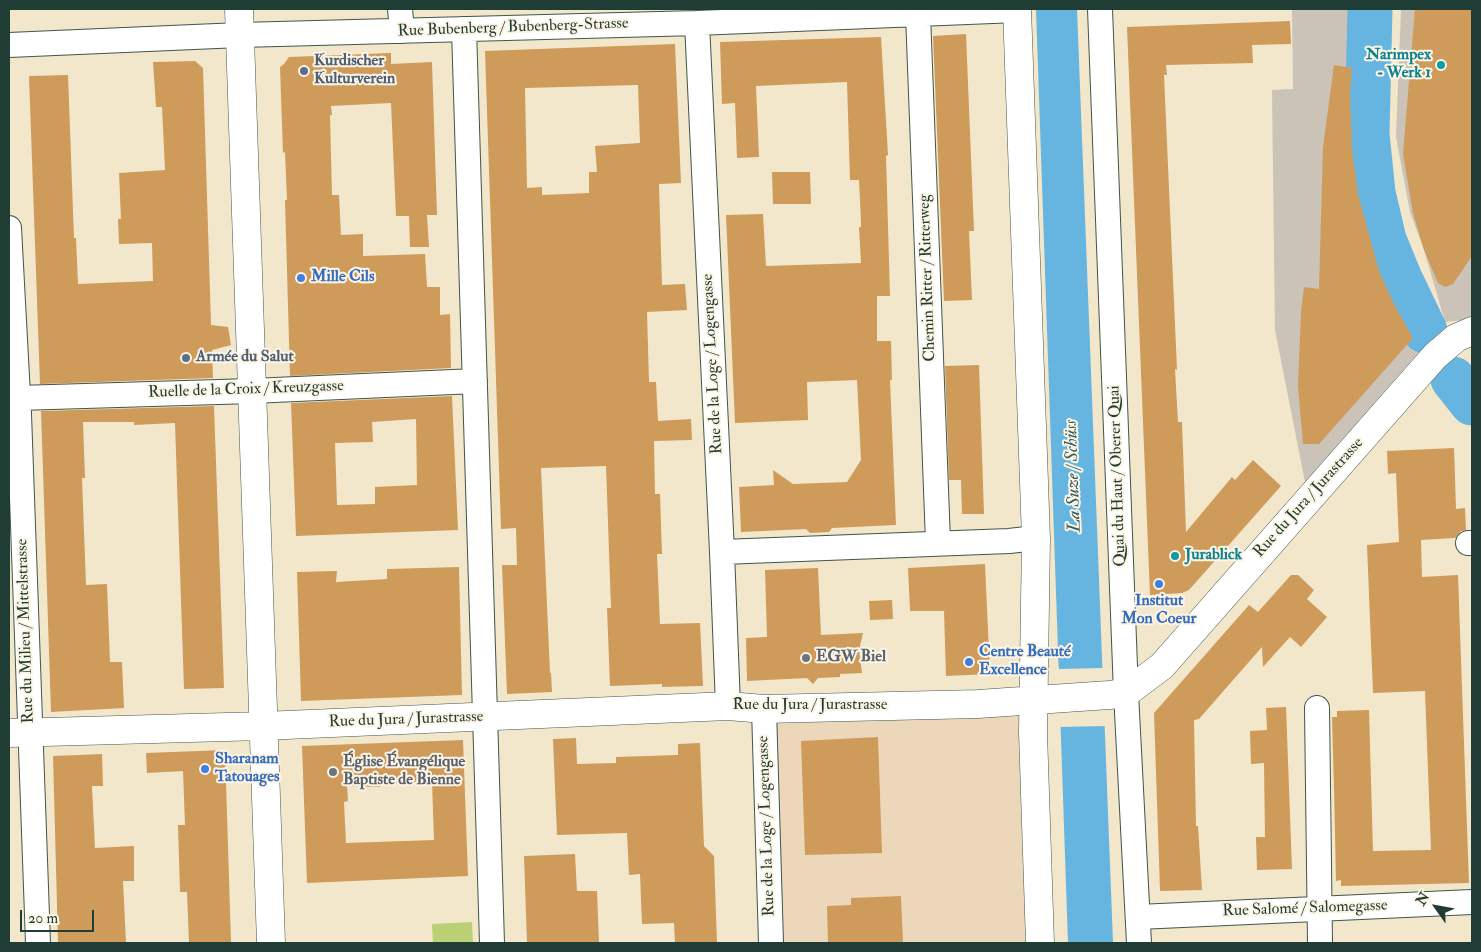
<!DOCTYPE html>
<meta charset="utf-8">
<style>
body{margin:0}
#map{position:relative;width:1481px;height:952px;overflow:hidden;background:#f2e7cb;font-family:"IM FELL Double Pica",serif}
canvas{display:block}
.frame{position:absolute;inset:0;border:10px solid #1f3d34;pointer-events:none}
.north{position:absolute;left:1411px;top:882px;width:50px;height:50px;-webkit-text-stroke:4px #fcf5e5;paint-order:stroke;rotate:302deg;font-size:14px;font-weight:700;line-height:20px;text-align:center;color:#1f3d34}
.north::after{content:'';display:block;margin:auto;width:18px;height:22px;background:#1f3d34;clip-path:polygon(50% 0,100% 100%,50% 72%,0 100%)}
.scale{position:absolute;left:20px;top:910px;width:74px;height:22px;box-sizing:border-box;border:2px solid #1f3d34;border-top:0;padding-left:6px;font-size:15px;line-height:18px;white-space:nowrap;color:#1f3d34;-webkit-text-stroke:4px #fcf5e5;paint-order:stroke}
</style>
<div id="map">
<canvas width="1481" height="952"></canvas>
<div class="frame"></div>
<div class="north">N</div>
<div class="scale">20 m</div>
</div>
<script>
const ctx = document.querySelector('canvas').getContext('2d');
ctx.lineJoin = 'round';
function fill(path, color) { ctx.fillStyle = color; ctx.fill(path, 'evenodd'); }
const poly = rows => new Path2D(rows.map(r => 'M' + r).join(''));
function stroke(path, color, width, dash) { ctx.strokeStyle = color; ctx.lineWidth = width; ctx.lineCap = dash ? 'butt' : 'round'; ctx.setLineDash(dash || []); ctx.stroke(path); }
function write(font, color, halo, rows, align = 'center') {
  ctx.font = font + ' "IM FELL Double Pica",serif'; ctx.lineWidth = 4; ctx.setLineDash([]); ctx.textBaseline = 'middle'; ctx.strokeStyle = halo; ctx.fillStyle = color; for (const [text, x, y, turn = 0] of rows) {
    ctx.save(); ctx.translate(x, y); ctx.rotate((+turn || 0) * Math.PI / 180); ctx.textAlign = isNaN(turn) ? turn : align; if (halo) ctx.strokeText(text, 0, 0); ctx.fillText(text, 0, 0); ctx.restore();
  }
}
const built = poly([
 [1034,701,1040,943,771,943,764,729,792,708]
]);
const industrial = poly([
 [1292,9,1359,9,1357,21,1362,174,1367,232,1379,271,1394,304,1413,337,1445,322,1424,250,1410,212,1396,137,1401,9,1472,9,1472,319,1445,322,1305,482,1275,330,1272,90,1293,89]
]);
const green = poly([
 [472,922,473,943,433,943,432,924]
]);
const water = poly([
 [1036,9,1077,9,1113,943,1068,943]
]);
const pier = poly([
 [1103,663,1105,664,1107,726,1060,727,1059,730,1056,668,1058,665,1059,669,1103,668]
]);
const river = poly([
 [1370,9,1367,134,1373,193,1384,240,1400,279,1425,331],
 [1453,379,1472,403]
]);
const building = poly([
 [1415,9,1472,9,1472,256,1453,284,1445,287,1438,283,1424,250,1413,213,1403,154],
 [1290,21,1291,44,1252,45,1253,63,1166,65,1167,75,1164,75,1177,370,1175,369,1178,422,1182,422,1186,532,1232,477,1235,480,1253,460,1281,486,1189,590,1182,593,1150,595,1127,27],
 [966,34,974,231,969,231,972,300,944,301,933,36],
 [881,37,888,155,886,156,890,296,877,296,877,341,891,341,892,380,890,380,896,525,832,528,829,532,810,533,806,529,741,532,739,487,774,485,773,470,793,484,847,482,861,460,857,380,807,382,808,420,735,423,726,215,763,214,766,266,861,263,859,227,861,227,861,222,859,180,850,180,847,82,756,86,759,157,737,158,735,103,722,104,720,42],
 [675,44,681,183,659,184,662,285,685,284,687,310,647,312,649,382,656,382,658,421,691,419,692,440,654,441,655,494,660,494,662,554,657,554,660,624,700,623,703,686,662,687,662,684,610,686,607,608,611,608,606,466,541,468,550,673,551,673,552,692,507,694,502,565,517,565,516,528,501,529,485,51],
 [638,85,640,143,595,146,597,172,589,172,589,193,542,195,542,187,527,188,525,88],
 [391,53,391,64,432,62,437,215,427,215,429,247,410,247,409,216,396,216,391,103,331,106,332,115,330,115,332,195,339,195,341,235,363,234,363,256,425,254,427,287,440,287,440,315,450,314,451,368,290,376,285,200,287,200,286,175,285,152,283,153,280,67,284,64,289,57],
 [195,61,203,68,211,325,228,327,231,345,212,350,213,378,40,384,29,76,68,75,74,238,76,238,78,284,153,281,152,243,119,244,118,219,121,219,119,173,165,170,162,107,156,107,153,62],
 [1334,65,1352,68,1350,94,1352,149,1358,194,1379,271,1394,304,1413,338,1319,444,1303,444,1298,386,1301,312,1304,287,1319,289,1323,147],
 [772,172,810,172,811,204,773,204],
 [979,365,984,514,962,514,961,480,949,480,945,366],
 [452,396,458,530,296,536,291,403],
 [416,419,417,485,375,487,375,504,337,505,335,443,373,442,372,422],
 [214,406,224,688,184,689,175,423,134,425,134,422,83,422,85,478,82,478,86,585,107,584,110,662,122,662,124,708,51,712,41,411],
 [1454,448,1456,509,1465,508,1466,530,1461,531,1455,538,1421,540,1422,577,1458,575,1469,883,1341,886,1341,880,1336,881,1334,789,1332,717,1337,717,1337,711,1369,710,1373,851,1431,850,1425,691,1373,693,1367,545,1399,542,1396,473,1388,474,1387,451],
 [985,564,990,674,946,676,944,611,910,611,908,568],
 [459,567,462,695,301,701,297,572,337,571,336,582,387,579,387,569],
 [818,568,821,635,863,633,859,650,862,673,840,674,840,677,818,678,813,684,807,678,747,681,746,638,767,637,765,570],
 [1291,575,1298,575,1314,590,1307,599,1327,617,1301,647,1290,637,1263,667,1262,647,1199,719,1194,720,1196,826,1198,826,1202,890,1160,891,1154,713,1249,605,1258,612],
 [892,600,893,619,870,620,869,601],
 [1286,707,1292,869,1257,870,1256,837,1265,837,1264,763,1251,764,1250,731,1267,730,1266,708],
 [878,737,882,853,805,855,801,741],
 [576,738,577,764,616,763,616,757,678,755,678,744,700,743,704,846,714,856,717,943,675,943,674,923,642,924,640,874,629,875,627,833,557,835,553,739],
 [463,740,468,876,307,883,302,746],
 [432,782,434,840,346,843,344,802,348,801,347,786,380,787,380,784],
 [225,750,231,943,189,943,187,892,180,892,178,825,185,825,183,771,147,773,146,753],
 [102,754,103,786,92,786,95,848,134,846,134,881,123,881,126,943,58,943,53,756],
 [575,854,577,891,597,891,599,943,527,943,524,856],
 [901,896,903,943,828,943,827,906,851,905,851,898]
]);
const minor = poly([
 [400,9,402,31],
 [1100,9,1126,693,1139,943],
 [918,14,938,542],
 [697,23,722,552,728,706],
 [464,29,492,943],
 [9,45,240,35,697,23,1017,10],
 [9,228,19,414,38,943],
 [18,398,252,391,475,381],
 [1468,543,1472,543],
 [722,552,1009,541,1036,538],
 [1317,708,1320,943],
 [764,709,771,943],
 [1138,917,1472,902]
]);
const tertiary = poly([
 [239,9,271,943],
 [1017,9,1036,538,1033,733,1040,943],
 [9,733,263,726,728,706,764,709,978,704,1109,695,1126,693,1162,666,1435,356,1456,338,1472,331]
]);
const markers = [
 [1441,65,5,"#0f9aa8"],
 [304,71,5,"#5c6f8a"],
 [301,278,5,"#3f7fe0"],
 [186,358,5,"#5c6f8a"],
 [1175,556,5,"#0f9aa8"],
 [1159,584,5,"#3f7fe0"],
 [806,658,5,"#6b7280"],
 [969,662,5,"#3f7fe0"],
 [205,769,5,"#3f7fe0"],
 [333,772,5,"#6b7280"]
];
const streetNames = [
 ["Rue Bubenberg / Bubenberg-Strasse",513,28,-2],
 ["Chemin Ritter / Ritterweg",928,278,-92],
 ["Rue de la Loge / Logengasse",713,364,-93],
 ["Ruelle de la Croix / Kreuzgasse",246,390,-2],
 ["Quai du Haut / Oberer Quai",1118,476,-92],
 ["Rue du Jura / Jurastrasse",1309,498,-48],
 ["Rue du Milieu / Mittelstrasse",26,631,-92],
 ["Rue du Jura / Jurastrasse",810,706],
 ["Rue du Jura / Jurastrasse",406,720,-2],
 ["Rue de la Loge / Logengasse",767,826,-92],
 ["Rue Salomé / Salomegasse",1305,909,-2]
];
const cultureNames = [
 ["Narimpex",1431,56],
 ["- Werk 1",1431,74],
 ["Jurablick",1185,556,"left"]
];
const serviceNames = [
 ["Kurdischer",314,62],
 ["Kulturverein",314,80],
 ["Armée du Salut",196,358]
];
const shopNames = [
 ["Mille Cils",311,278],
 ["Institut",1159,602,"center"],
 ["Mon Coeur",1159,620,"center"],
 ["Centre Beauté",979,653],
 ["Excellence",979,671],
 ["Sharanam",215,760],
 ["Tatouages",215,778]
];
const worshipNames = [
 ["EGW Biel",816,658],
 ["Église Évangélique",343,763],
 ["Baptiste de Bienne",343,781]
];
const waterNames = [
 ["La Suze / Schüss",1074,476,-92]
];
fill(built, '#ecd7ba');
fill(industrial, '#cbc2b8');
fill(green, '#bbd074');
fill(water, '#66b5e0');
fill(pier, '#f2e7cb');
stroke(river, '#66b5e0', 45);
fill(building, '#cf9b5a');
stroke(minor, '#3f564b', 26);
stroke(tertiary, '#3f564b', 29);
stroke(minor, '#fff', 24);
stroke(tertiary, '#fff', 28);
for (const [x, y, r, color] of markers) { const dot = new Path2D(); dot.arc(x, y, r, 0, 2 * Math.PI); ctx.fillStyle = color; ctx.fill(dot); stroke(dot, '#fcf5e5', 2); }
write('16px', '#1f3d34', '#fcf5e5', streetNames);
write('bold 16px', '#0d838f', '#fcf5e5', cultureNames, 'right');
write('bold 16px', '#4e5e75', '#fcf5e5', serviceNames, 'left');
write('bold 16px', '#366cbe', '#fcf5e5', shopNames, 'left');
write('bold 16px', '#5b616d', '#fcf5e5', worshipNames, 'left');
write('italic 18px', '#315b5f', '#fcf5e5', waterNames);
</script>
